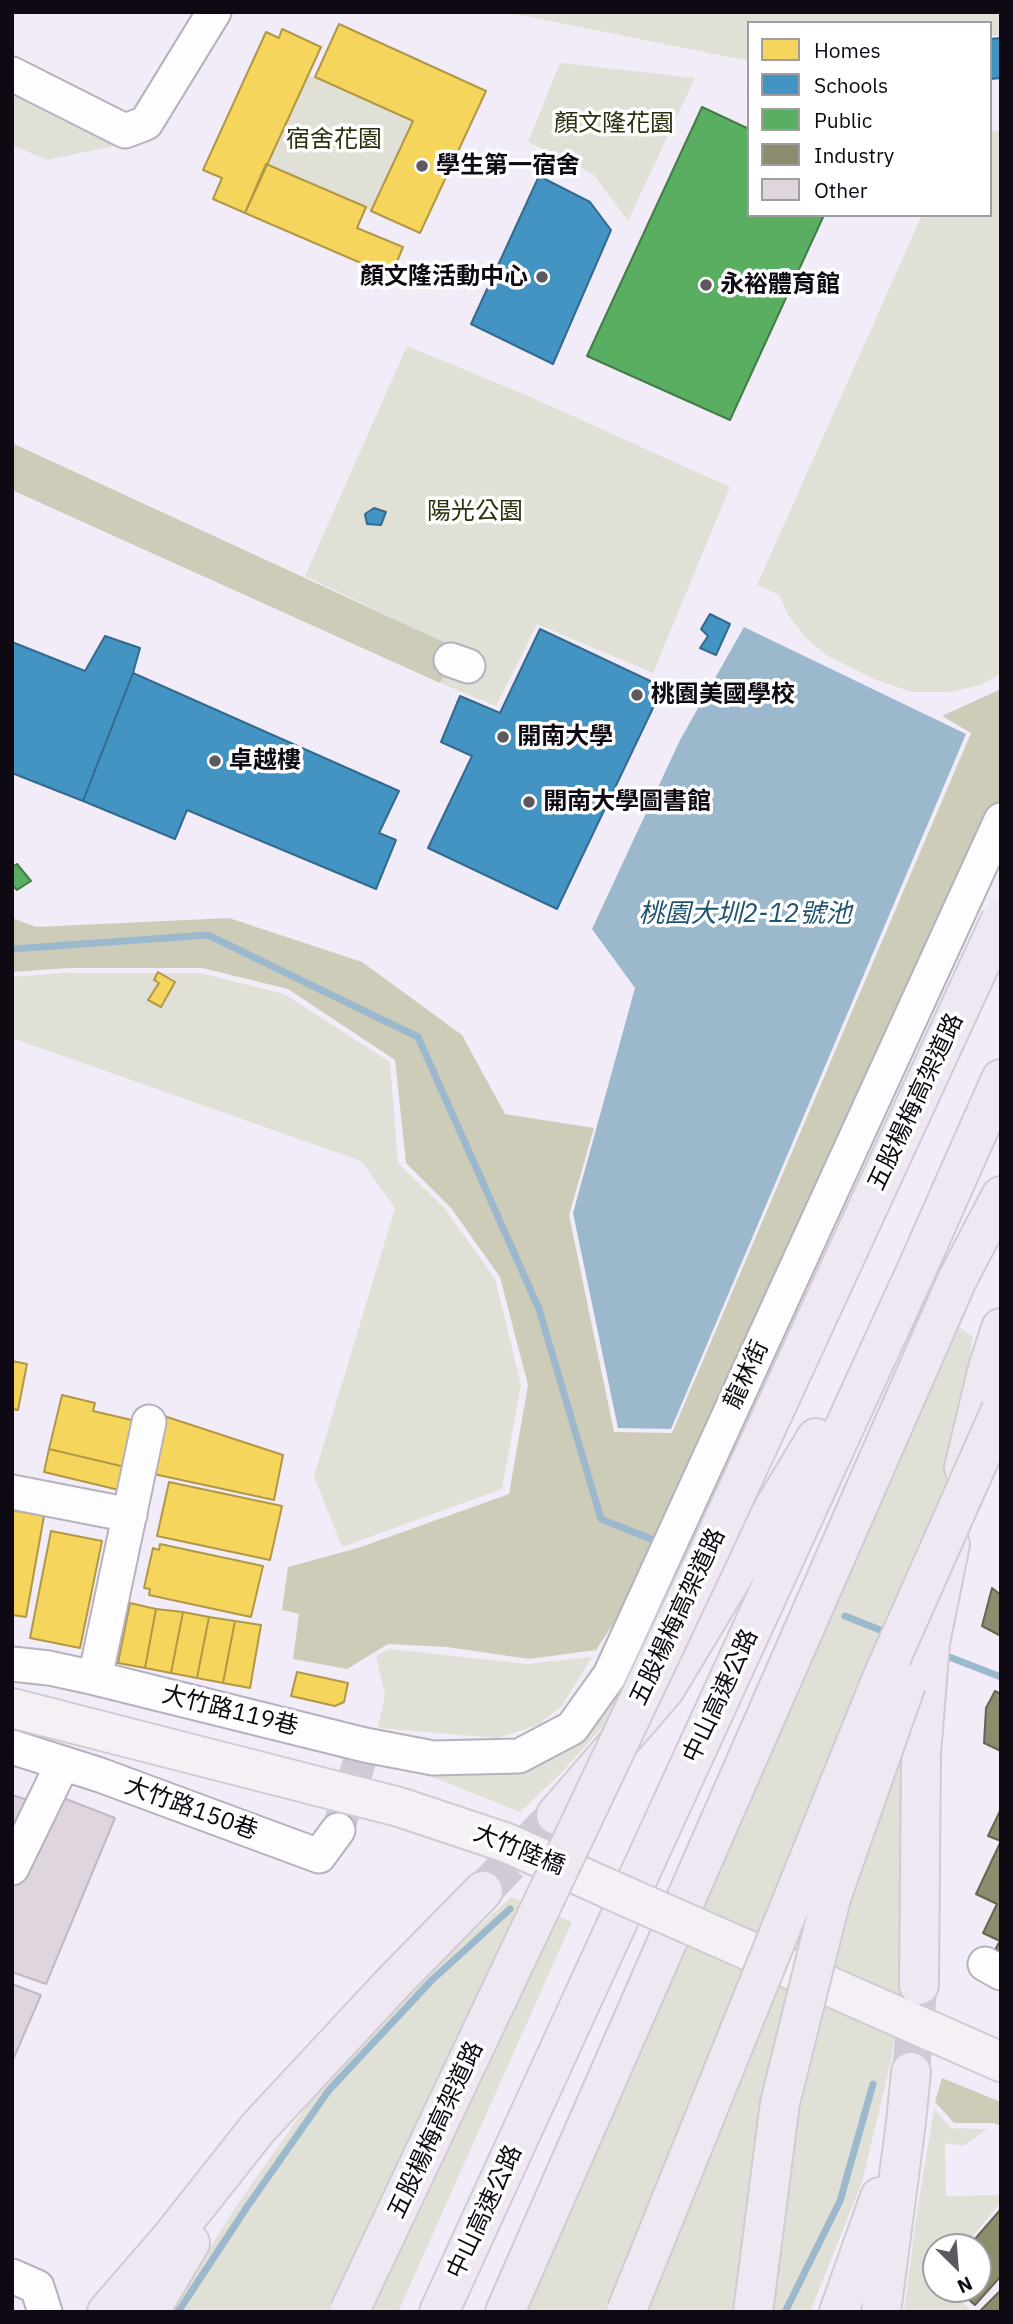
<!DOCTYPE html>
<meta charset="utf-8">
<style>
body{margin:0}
#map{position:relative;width:1013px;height:2324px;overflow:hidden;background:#f2ecf8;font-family:"IBM Plex Sans",sans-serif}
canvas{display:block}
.frame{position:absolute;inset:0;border:14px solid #0e0912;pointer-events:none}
.legend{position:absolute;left:747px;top:21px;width:245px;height:196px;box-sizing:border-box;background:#fff;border:2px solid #9f9da0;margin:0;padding:9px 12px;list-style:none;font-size:21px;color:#0e0912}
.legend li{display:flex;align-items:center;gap:14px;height:35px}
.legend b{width:35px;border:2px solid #9f9da0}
.north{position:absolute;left:922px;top:2233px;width:70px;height:70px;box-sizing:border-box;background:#fff;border:2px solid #9f9da0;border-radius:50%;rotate:155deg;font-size:19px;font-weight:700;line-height:28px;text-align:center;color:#0e0912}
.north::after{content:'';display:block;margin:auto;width:24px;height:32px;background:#5e5862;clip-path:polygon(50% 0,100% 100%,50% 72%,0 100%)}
</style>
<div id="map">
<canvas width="1013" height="2324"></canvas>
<div class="frame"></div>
<ul class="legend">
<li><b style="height:19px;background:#f6d55c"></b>Homes</li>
<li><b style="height:19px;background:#4393c3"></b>Schools</li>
<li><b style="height:19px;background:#5aae61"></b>Public</li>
<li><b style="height:19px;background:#8c8c6e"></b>Industry</li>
<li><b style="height:19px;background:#ded5df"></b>Other</li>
</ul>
<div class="north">N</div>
</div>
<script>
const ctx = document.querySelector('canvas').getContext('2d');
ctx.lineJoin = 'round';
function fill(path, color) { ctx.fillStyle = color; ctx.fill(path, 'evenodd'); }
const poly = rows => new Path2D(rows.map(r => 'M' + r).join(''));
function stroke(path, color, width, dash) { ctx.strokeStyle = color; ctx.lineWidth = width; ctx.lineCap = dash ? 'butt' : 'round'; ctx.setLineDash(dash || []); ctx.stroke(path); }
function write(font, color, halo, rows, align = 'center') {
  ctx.font = font + ' "IBM Plex Sans","Noto Sans TC",sans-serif'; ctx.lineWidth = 7; ctx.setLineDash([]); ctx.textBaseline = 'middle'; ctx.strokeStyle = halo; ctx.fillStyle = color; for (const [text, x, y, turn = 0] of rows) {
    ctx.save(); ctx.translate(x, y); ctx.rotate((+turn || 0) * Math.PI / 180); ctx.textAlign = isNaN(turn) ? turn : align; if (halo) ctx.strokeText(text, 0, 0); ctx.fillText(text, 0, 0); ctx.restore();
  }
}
const green = poly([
 [505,12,1001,12,1001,34,990,36,990,23,749,23,749,61],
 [560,63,695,78,628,221,593,174,528,142],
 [308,75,413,121,371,211,266,164],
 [12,94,119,145,47,160,12,145],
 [990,130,1001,132,1001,673,981,685,949,692,912,692,874,679,828,656,807,639,788,615,779,595,757,585,922,215,990,215],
 [407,346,526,395,730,487,653,673,537,624,496,706,440,683,456,648,305,576],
 [64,973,200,973,284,994,390,1062,398,1163,445,1209,495,1279,521,1385,502,1489,342,1547,314,1476,395,1208,361,1161,12,1038,12,977],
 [955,1324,973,1337,947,1479,926,1771,905,1967,891,2061,862,2182,810,2312,522,2312],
 [662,1569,698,1593,631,1695,562,1772,520,1812,372,1753,502,1748,571,1712],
 [389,1649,527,1664,592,1657,562,1706,538,1725,498,1738,378,1728,385,1695,376,1656],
 [511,1897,572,1922,398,2312,169,2312,239,2202,311,2100,403,1996],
 [934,2109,951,2128,987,2129,964,2146,945,2143,946,2196,1001,2195,1001,2202,964,2247,936,2247,936,2289,948,2289,973,2312,904,2312,917,2211]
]);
const forest = poly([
 [12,443,457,648,440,683,12,490],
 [1001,689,1001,862,803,1289,652,1565,596,1650,529,1659,447,1647,388,1644,347,1669,293,1659,299,1614,282,1610,288,1567,358,1548,509,1494,528,1385,500,1277,451,1208,406,1163,395,1060,288,989,202,968,69,968,12,972,12,918,36,927,229,918,362,962,462,1035,505,1114,594,1128,569,1215,614,1432,672,1433,971,733,942,716],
 [942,2078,1001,2102,1001,2126,993,2123,954,2123,935,2102]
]);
const water = poly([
 [744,627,966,734,671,1429,618,1428,573,1213,635,988,592,929,680,740]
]);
const homes = poly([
 [339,24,486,91,420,233,371,211,413,121,315,77,339,24],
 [282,29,321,47,245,213,213,199,222,178,203,170,266,32,279,38,282,29],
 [266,164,366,207,357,228,403,247,391,276,245,213,266,164],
 [158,972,175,982,161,1007,148,1000,159,983,154,980,158,972],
 [12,1361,27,1364,18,1410,12,1409,12,1361],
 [62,1395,95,1403,93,1411,136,1421,125,1467,49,1449,62,1395],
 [161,1415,283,1455,274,1500,149,1473,161,1415],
 [49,1449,125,1467,119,1490,44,1472,49,1449],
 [169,1482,282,1506,270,1560,157,1536,169,1482],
 [12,1510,44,1516,26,1617,12,1615,12,1510],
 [51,1531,102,1541,80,1648,30,1638,51,1531],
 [160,1544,263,1566,251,1617,149,1595,150,1589,144,1588,153,1548,159,1550,160,1544],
 [130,1603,156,1609,145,1668,118,1663,130,1603],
 [156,1609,183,1612,171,1673,145,1668,156,1609],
 [183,1612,209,1617,197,1678,171,1673,183,1612],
 [209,1617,235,1621,223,1683,197,1678,209,1617],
 [235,1621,261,1625,250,1688,223,1683,235,1621],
 [297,1672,348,1683,344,1702,335,1706,291,1696,297,1672]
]);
const schools = poly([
 [1001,38,1001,78,990,79,990,39,1001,38],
 [539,176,590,202,611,230,553,364,471,324,539,176],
 [374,508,386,512,381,525,367,524,365,514,374,508],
 [710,614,730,624,716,655,700,648,708,636,701,629,710,614],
 [540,629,663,687,557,909,428,848,472,756,441,742,460,696,500,713,540,629],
 [105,636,140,648,133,673,83,801,12,773,12,642,85,671,105,636],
 [133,673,399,791,379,833,396,840,376,889,187,810,175,839,83,801,133,673]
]);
const public = poly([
 [702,107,749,129,749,215,824,215,730,420,587,356,702,107],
 [17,864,31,881,17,890,12,885,12,867,17,864]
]);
const industry = poly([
 [992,1588,1001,1595,1001,1636,982,1626,992,1588],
 [995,1691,1001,1694,1001,1751,984,1743,986,1708,995,1691],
 [1001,1809,1001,1952,995,1950,1000,1941,983,1933,997,1904,976,1894,1001,1841,988,1836,1001,1809],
 [1001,2209,1001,2276,975,2305,956,2289,978,2289,978,2247,968,2247,1001,2209],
 [1001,2290,1001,2312,981,2312,980,2311,1001,2290]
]);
const stream = poly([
 [12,949,208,935,418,1037,539,1309,601,1519,661,1543],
 [845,1616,890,1634],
 [944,1655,1001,1677],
 [178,2312,247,2207,329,2090,432,1980,510,1909],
 [785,2312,840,2201,873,2084]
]);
const building = poly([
 [53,1794,115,1818,46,1984,12,1972,12,1880,53,1794],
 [12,1795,28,1800,12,1833,12,1795],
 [12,1984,41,1995,12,2062,12,1984]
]);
const minorTunnel = poly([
 [338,1830,361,1757]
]);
const highwayTunnel = poly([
 [483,1891,556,1815],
 [911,2072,918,1991]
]);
const minor = poly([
 [12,74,125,131,146,123,214,12],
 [451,660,468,666],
 [12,1492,130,1515],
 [12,1664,49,1668,95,1678,365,1745,433,1758,519,1756,572,1728,610,1675,1001,820],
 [95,1678,149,1422],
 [12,1747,100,1775,319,1856,338,1830],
 [12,1868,63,1763],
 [985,1964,1001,1973],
 [12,2276,37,2287,45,2312]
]);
const major = poly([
 [12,1708,399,1807,507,1843,609,1889],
 [720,1938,1001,2062]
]);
const highway = poly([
 [964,1468,988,1368,1001,1328],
 [556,1815,665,1689,816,1438],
 [919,1985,921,1754,930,1643,950,1544],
 [107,2312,171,2238,258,2128,390,1986,483,1891],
 [149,2312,190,2243],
 [439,2312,916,1271,1001,1079],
 [505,2312,957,1280,1001,1196],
 [839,2312,880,2197],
 [881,2312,906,2122,911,2072]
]);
const majorBridge = poly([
 [609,1889,720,1938]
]);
const highwayBridge = poly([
 [349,2312,710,1550,1001,919],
 [626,2312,880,1683,1001,1410],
 [753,2312,780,2103,831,1898,906,1684]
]);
const markers = [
 [422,166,7,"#5e5862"],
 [542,277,7,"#5e5862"],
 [706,285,7,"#5e5862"],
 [637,695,7,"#5e5862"],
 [503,737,7,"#5e5862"],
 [215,761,7,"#5e5862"],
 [529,802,7,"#5e5862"]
];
const parkNames = [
 ["顏文隆花園",614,124],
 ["宿舍花園",334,140],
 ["陽光公園",475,512]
];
const poiNames = [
 ["學生第一宿舍",436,166],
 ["顏文隆活動中心",528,277,"right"],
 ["永裕體育館",720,285],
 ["桃園美國學校",651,695],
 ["開南大學",517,737],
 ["卓越樓",229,761],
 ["開南大學圖書館",543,802]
];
const streetNames = [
 ["五股楊梅高架道路",916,1102,-65],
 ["龍林街",747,1375,-65],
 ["五股楊梅高架道路",678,1617,-65],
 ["中山高速公路",721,1696,-65],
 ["大竹路119巷",230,1711,14],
 ["大竹路150巷",191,1809,20],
 ["大竹陸橋",519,1850,22],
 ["五股楊梅高架道路",436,2130,-65],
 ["中山高速公路",485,2212,-65]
];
const waterNames = [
 ["桃園大圳2-12號池",745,914]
];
fill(green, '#e0e0d6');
fill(forest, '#ccccb9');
fill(water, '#9bb8cd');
fill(homes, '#f6d55c');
stroke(homes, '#b09846', 2);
fill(schools, '#4393c3');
stroke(schools, '#336a8e', 2);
fill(public, '#5aae61');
stroke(public, '#437c49', 2);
fill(industry, '#8c8c6e');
stroke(industry, '#666552', 2);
stroke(stream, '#9bb8cd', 7);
fill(building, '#ded5df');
stroke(building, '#c1b9c2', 2);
stroke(minorTunnel, '#d0cad6', 33, [33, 17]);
stroke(highwayTunnel, '#d0cad6', 38, [38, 19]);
stroke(minor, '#b6b1bc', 37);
stroke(major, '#cfcbd2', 42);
stroke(highway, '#cfcbd2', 42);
stroke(minor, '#fdfcfe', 33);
stroke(major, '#f5f0f6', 38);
stroke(highway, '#efe8f2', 38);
stroke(majorBridge, '#cfcbd2', 42, []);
stroke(highwayBridge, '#cfcbd2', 42, []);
stroke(majorBridge, '#f5f0f6', 38);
stroke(highwayBridge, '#efe8f2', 38);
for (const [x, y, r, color] of markers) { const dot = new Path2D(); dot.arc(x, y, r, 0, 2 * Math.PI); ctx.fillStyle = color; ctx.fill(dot); stroke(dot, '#fff', 2.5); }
write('24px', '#2d300d', '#fff', parkNames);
write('bold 24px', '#0e0912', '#fff', poiNames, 'left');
write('24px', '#0e0912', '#fff', streetNames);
write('italic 26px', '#1d536e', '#fff', waterNames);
</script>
